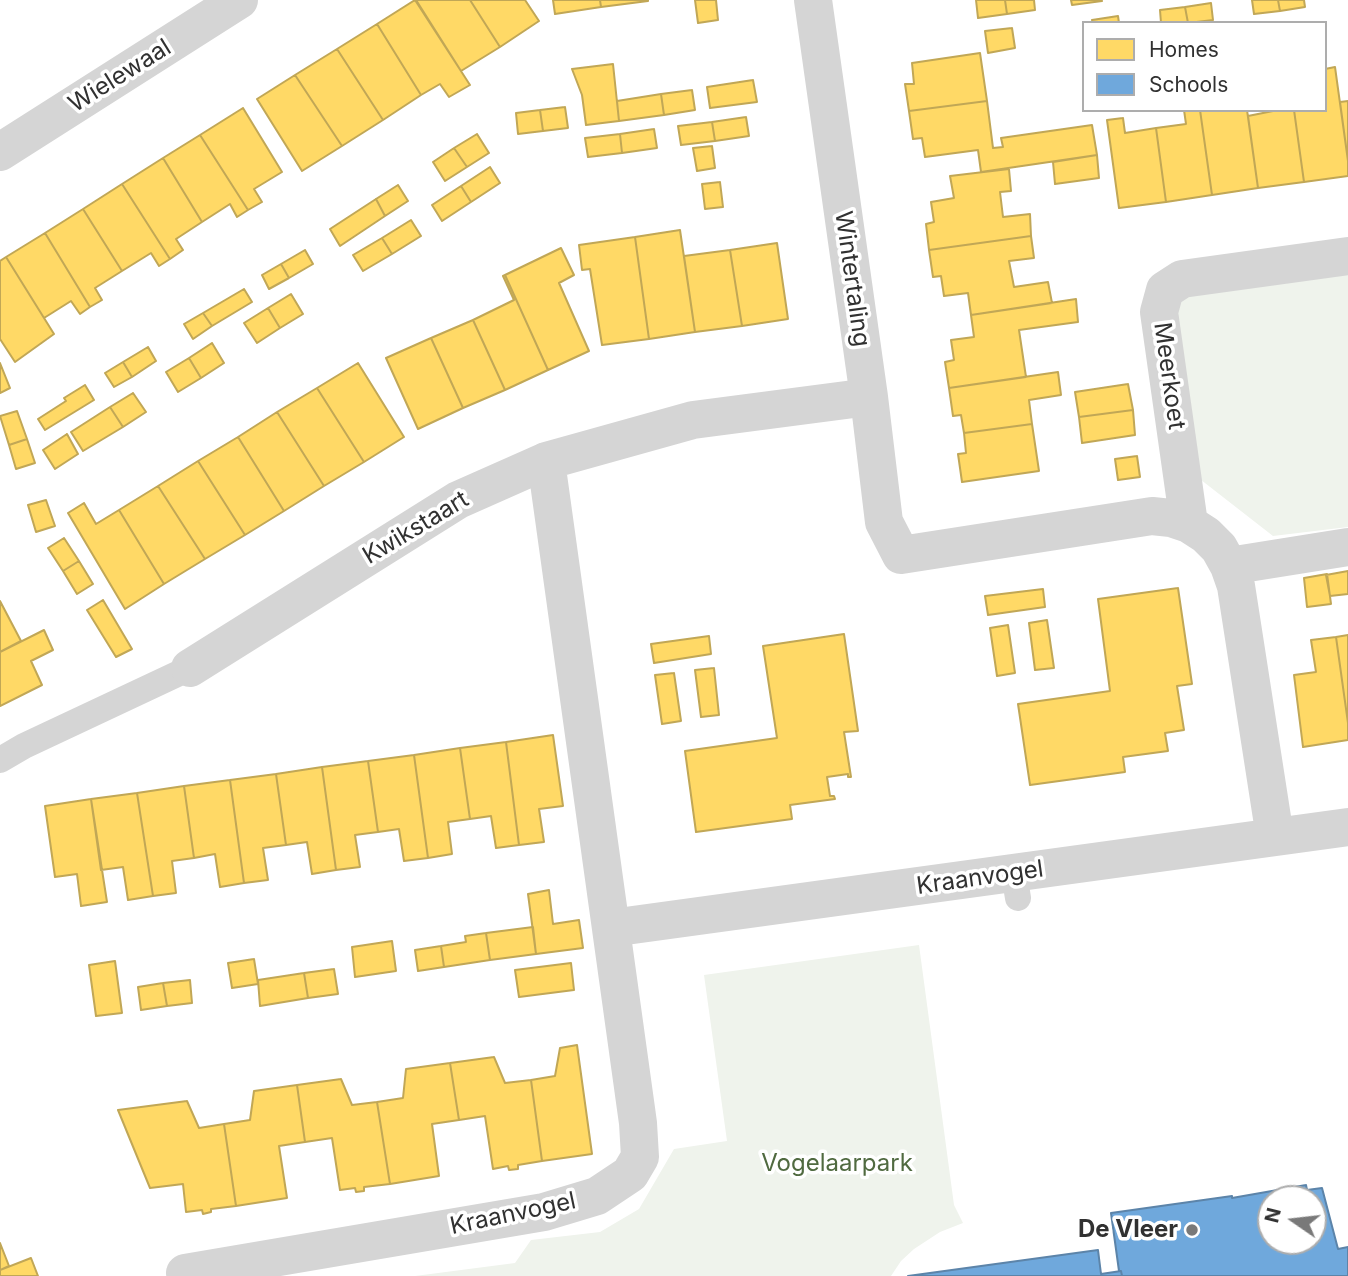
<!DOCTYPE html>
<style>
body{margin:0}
#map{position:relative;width:1348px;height:1276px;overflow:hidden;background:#fff;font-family:Inter,sans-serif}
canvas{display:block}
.legend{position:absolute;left:1082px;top:21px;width:245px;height:91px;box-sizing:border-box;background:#fff;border:2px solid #adadad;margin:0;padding:9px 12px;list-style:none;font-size:21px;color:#313131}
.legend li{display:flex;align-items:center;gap:14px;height:35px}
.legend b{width:35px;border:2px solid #adadad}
.north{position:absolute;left:1257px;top:1185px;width:70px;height:70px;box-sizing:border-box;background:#fff;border:2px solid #adadad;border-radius:50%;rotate:284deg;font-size:19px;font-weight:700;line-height:28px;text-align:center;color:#313131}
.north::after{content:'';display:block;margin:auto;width:24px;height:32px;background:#797979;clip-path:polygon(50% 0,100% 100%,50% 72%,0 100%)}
</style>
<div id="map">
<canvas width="1348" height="1276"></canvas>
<ul class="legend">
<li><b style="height:19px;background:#ffd966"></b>Homes</li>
<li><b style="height:19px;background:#6fa8dc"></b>Schools</li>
</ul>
<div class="north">N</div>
</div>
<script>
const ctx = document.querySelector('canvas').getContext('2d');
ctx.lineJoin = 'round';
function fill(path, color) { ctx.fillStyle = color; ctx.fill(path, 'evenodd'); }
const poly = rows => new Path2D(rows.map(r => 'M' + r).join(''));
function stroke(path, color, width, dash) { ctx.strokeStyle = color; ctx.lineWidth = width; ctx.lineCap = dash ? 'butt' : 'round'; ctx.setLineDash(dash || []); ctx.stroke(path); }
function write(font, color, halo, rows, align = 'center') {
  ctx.font = font + ' Inter,sans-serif'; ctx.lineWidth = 7; ctx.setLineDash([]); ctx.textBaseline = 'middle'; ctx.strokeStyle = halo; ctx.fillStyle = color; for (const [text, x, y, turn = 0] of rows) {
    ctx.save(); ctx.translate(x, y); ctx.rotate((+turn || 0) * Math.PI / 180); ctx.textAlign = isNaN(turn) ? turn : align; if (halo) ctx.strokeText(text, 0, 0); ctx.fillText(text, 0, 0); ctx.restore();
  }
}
const green = poly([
 [1348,273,1348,527,1273,536,1187,469,1175,307,1181,297],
 [919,945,954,1205,963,1223,940,1232,914,1249,901,1261,891,1276,415,1276,515,1263,531,1240,600,1232,639,1209,674,1149,727,1141,704,975]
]);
const homes = poly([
 [415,0,470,85,449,97,440,84,421,95,377,24,415,0],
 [416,0,470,0,500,47,461,71,416,0],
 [470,0,525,0,539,21,500,47,470,0],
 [553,0,600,0,601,7,555,14,553,0],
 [600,0,648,0,648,1,601,7,600,0],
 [695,0,716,0,718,20,698,23,695,0],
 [976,0,1005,0,1007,14,978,18,976,0],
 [1005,0,1034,0,1035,10,1007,14,1005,0],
 [1071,0,1101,0,1102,1,1072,5,1071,0],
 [1252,0,1278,0,1280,11,1254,14,1252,0],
 [1278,0,1304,0,1305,7,1280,11,1278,0],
 [1211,3,1213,20,1188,23,1185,7,1211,3],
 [1185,7,1188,23,1161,23,1160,10,1185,7],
 [1118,16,1119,23,1093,23,1092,20,1118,16],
 [377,24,421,95,383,120,337,49,377,24],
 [1012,28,1015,48,988,53,985,31,1012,28],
 [337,49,383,120,342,146,295,75,337,49],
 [980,53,987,101,909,111,905,84,914,84,912,63,980,53],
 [613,64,619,121,586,125,582,95,572,69,613,64],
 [1335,67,1348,161,1348,176,1304,182,1294,110,1325,110,1325,69,1335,67],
 [295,75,342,146,302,171,257,99,295,75],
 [753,80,757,102,710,108,707,87,753,80],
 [692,90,695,110,664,115,661,94,692,90],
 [661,94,664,115,619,121,617,101,661,94],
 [987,101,993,148,1003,147,1001,138,1092,125,1097,155,981,172,978,150,925,157,922,138,913,139,909,111,987,101],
 [1348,101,1348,161,1340,102,1348,101],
 [565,107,568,128,543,131,540,110,565,107],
 [243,108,282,172,254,189,262,202,248,210,200,135,243,108],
 [540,110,543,131,518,134,516,113,540,110],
 [1184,110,1200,110,1212,195,1166,202,1156,128,1186,124,1184,110],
 [1200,110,1247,110,1258,188,1212,195,1200,110],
 [1278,110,1294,110,1304,182,1258,188,1248,116,1278,110],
 [746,117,749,136,715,141,712,122,746,117],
 [1123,118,1125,133,1156,128,1166,202,1119,208,1107,120,1123,118],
 [712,122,715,141,681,145,678,126,712,122],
 [654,129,657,148,622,153,620,134,654,129],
 [477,134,489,153,467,167,454,148,477,134],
 [620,134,622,153,588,157,585,138,620,134],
 [200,135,248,210,237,217,230,204,202,222,163,158,200,135],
 [712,146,715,168,697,171,693,148,712,146],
 [454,148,467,167,445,181,433,162,454,148],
 [1097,155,1099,178,1055,184,1053,162,1097,155],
 [163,158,202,222,176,239,183,250,170,259,122,184,163,158],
 [490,167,500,183,471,202,461,186,490,167],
 [1009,169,1011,191,1000,192,1003,217,1030,214,1031,236,929,250,926,224,934,222,931,202,954,198,950,176,1009,169],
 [720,182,723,207,705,209,702,184,720,182],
 [122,184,170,259,159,266,151,253,122,271,83,209,122,184],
 [398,185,408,201,385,216,376,199,398,185],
 [461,186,471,202,442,221,432,205,461,186],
 [376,199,385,216,340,246,330,229,376,199],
 [83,209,122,271,95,288,102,300,90,307,45,233,83,209],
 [411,220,421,236,392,254,382,238,411,220],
 [680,230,695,332,649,339,635,237,680,230],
 [45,233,90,307,80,314,71,301,44,318,6,257,45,233],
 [1031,236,1034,258,1009,261,1014,287,1048,282,1052,303,971,315,968,293,944,296,941,276,933,277,929,250,1031,236],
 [635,237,649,339,602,345,590,269,582,270,579,245,635,237],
 [382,238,392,254,363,271,353,255,382,238],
 [777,243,788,319,742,326,730,250,777,243],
 [561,248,574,275,559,283,589,351,548,370,505,275,561,248],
 [305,250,313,264,289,278,281,264,305,250],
 [730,250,742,326,695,332,684,256,730,250],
 [6,257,54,334,15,362,0,339,0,261,6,257],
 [281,264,289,278,269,289,262,275,281,264],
 [505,275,548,370,505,390,473,320,514,300,503,276,505,275],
 [244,289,252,302,212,326,203,313,244,289],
 [291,294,303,314,280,328,268,308,291,294],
 [1076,299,1078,322,1019,330,1026,377,949,388,945,362,954,360,951,340,974,337,971,315,1076,299],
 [268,308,280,328,257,343,244,323,268,308],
 [203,313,212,326,193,339,184,324,203,313],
 [473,320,505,390,463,408,431,338,473,320],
 [431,338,463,408,418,429,386,358,431,338],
 [212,343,224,363,201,378,189,358,212,343],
 [148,347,156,361,132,377,123,362,148,347],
 [189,358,201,378,178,392,166,372,189,358],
 [123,362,132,377,114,387,105,373,123,362],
 [0,363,10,388,0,393,0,363],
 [358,363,404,437,364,462,317,388,358,363],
 [1058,372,1061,395,1029,400,1032,424,964,433,961,415,953,416,949,388,1058,372],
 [1128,384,1133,410,1079,417,1075,392,1128,384],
 [85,385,94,400,45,430,38,419,66,401,64,398,85,385],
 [317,388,364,462,324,486,277,412,317,388],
 [133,393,146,412,123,427,110,407,133,393],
 [110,407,123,427,83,451,71,432,110,407],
 [1133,410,1135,435,1082,443,1079,417,1133,410],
 [17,411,27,439,9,445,0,416,17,411],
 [277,412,324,486,284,511,238,437,277,412],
 [1032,424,1039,471,962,482,958,454,966,453,964,433,1032,424],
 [67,434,78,454,55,469,43,450,67,434],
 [238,437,284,511,245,535,198,461,238,437],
 [27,439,35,463,16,469,9,445,27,439],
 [1137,456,1140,477,1118,480,1115,459,1137,456],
 [198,461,245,535,205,559,158,486,198,461],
 [158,486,205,559,164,584,119,510,158,486],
 [46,500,55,526,36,532,28,505,46,500],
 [84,503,96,524,119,510,164,584,125,609,68,513,84,503],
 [64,538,79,561,63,571,48,548,64,538],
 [79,561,93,584,77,594,63,571,79,561],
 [1348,571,1348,594,1330,596,1326,575,1348,571],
 [1327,574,1331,604,1307,607,1304,578,1327,574],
 [1178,588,1192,684,1177,686,1184,730,1165,733,1168,751,1123,757,1125,772,1030,785,1018,704,1110,691,1098,599,1178,588],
 [1043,589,1045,607,988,615,985,596,1043,589],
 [103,600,132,649,116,657,87,610,103,600],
 [0,601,21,641,0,652,0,601],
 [1047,620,1054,668,1035,670,1029,623,1047,620],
 [1008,625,1015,673,997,676,990,628,1008,625],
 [44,630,53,650,31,661,42,685,0,706,0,652,44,630],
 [844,634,858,731,844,732,851,777,848,777,848,774,827,777,830,796,834,796,835,799,790,805,792,819,696,832,685,751,777,738,763,646,844,634],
 [1348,635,1348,723,1336,637,1348,635],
 [709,636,711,654,654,663,651,644,709,636],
 [1336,637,1348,723,1348,740,1303,747,1294,675,1316,672,1311,640,1336,637],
 [714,668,719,715,701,717,695,670,714,668],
 [674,673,681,721,662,724,655,675,674,673],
 [553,735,563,806,539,809,544,842,519,845,506,742,553,735],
 [506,742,519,845,496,848,491,816,470,819,460,748,506,742],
 [460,748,470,819,448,822,452,854,428,858,414,755,460,748],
 [414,755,428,858,404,861,399,829,378,832,368,761,414,755],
 [368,761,378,832,355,835,360,867,336,870,322,767,368,761],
 [322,767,336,870,312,874,307,842,286,845,276,774,322,767],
 [276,774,286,845,263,848,268,880,244,883,230,780,276,774],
 [230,780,244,883,220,887,215,854,194,858,184,786,230,780],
 [184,786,194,858,172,861,176,893,153,896,137,793,184,786],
 [137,793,153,896,128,900,123,867,101,870,91,799,137,793],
 [91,799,107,902,81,906,77,874,55,877,45,806,91,799],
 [549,890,553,924,579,920,583,948,536,954,528,894,549,890],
 [533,927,536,954,490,960,486,933,533,927],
 [486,933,490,960,444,967,441,946,466,942,465,936,486,933],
 [392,941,396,971,355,977,352,947,392,941],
 [441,946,444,967,418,971,415,950,441,946],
 [254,959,258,984,232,988,228,963,254,959],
 [115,961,122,1013,96,1016,89,965,115,961],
 [571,963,574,990,519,997,515,970,571,963],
 [334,969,338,994,308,998,304,973,334,969],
 [304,973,308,998,260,1006,258,980,304,973],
 [190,980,192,1003,167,1006,163,983,190,980],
 [163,983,167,1006,141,1010,138,987,163,983],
 [577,1045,592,1154,542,1161,531,1080,555,1076,560,1048,577,1045],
 [494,1057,505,1083,531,1080,542,1161,518,1165,518,1169,509,1170,508,1166,493,1169,485,1116,459,1120,450,1063,494,1057],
 [450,1063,459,1120,432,1124,439,1176,390,1184,377,1102,403,1098,406,1069,450,1063],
 [341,1079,352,1105,377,1102,390,1184,364,1187,364,1191,356,1192,355,1188,340,1190,332,1138,305,1142,297,1085,341,1079],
 [297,1085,305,1142,279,1146,287,1198,236,1206,224,1124,250,1120,254,1091,297,1085],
 [187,1101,199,1128,224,1124,236,1206,211,1209,211,1212,203,1214,202,1210,186,1212,183,1184,150,1188,118,1110,187,1101],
 [0,1243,9,1266,0,1270,0,1243],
 [31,1258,38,1276,0,1276,0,1270,31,1258]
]);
const schools = poly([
 [1306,1185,1307,1190,1322,1188,1338,1249,1348,1247,1348,1276,1122,1276,1121,1271,1119,1271,1111,1213,1232,1196,1232,1198,1306,1185],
 [1271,1199,1313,1199,1313,1241,1271,1241,1271,1199],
 [1098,1250,1101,1274,1121,1271,1122,1276,908,1276,1098,1250]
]);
const service = poly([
 [0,760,24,746,190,668],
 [1014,873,1018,898]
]);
const minor = poly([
 [813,0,869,397,884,522,901,555,1152,516,1171,518,1189,524,1206,535,1219,548,1229,566,1236,586,1275,837],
 [0,152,239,0],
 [1189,524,1159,312,1165,290,1182,279,1348,256],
 [1229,566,1348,547],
 [190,668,458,500,546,461,693,420,869,397],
 [611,928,1348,827],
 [185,1273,544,1212,597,1196,630,1174,640,1157,638,1123,546,461]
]);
const markers = [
 [1192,1230,7,"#797979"]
];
const streetNames = [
 ["Wielewaal",120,76,-32],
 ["Wintertaling",852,279,82],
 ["Meerkoet",1169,376,82],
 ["Kwikstaart",416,528,-31],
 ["Kraanvogel",980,878,-8],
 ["Kraanvogel",513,1214,-12]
];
const parkNames = [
 ["Vogelaarpark",837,1164]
];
const poiNames = [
 ["De Vleer",1178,1230]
];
fill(green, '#eff3ec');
fill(homes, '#ffd966');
stroke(homes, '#c1a756', 2);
fill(schools, '#6fa8dc');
stroke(schools, '#5c84a9', 2);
stroke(service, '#d5d5d5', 26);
stroke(minor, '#d5d5d5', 38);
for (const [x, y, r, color] of markers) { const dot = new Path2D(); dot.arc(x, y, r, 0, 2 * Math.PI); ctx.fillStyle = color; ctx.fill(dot); stroke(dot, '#fff', 2.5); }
write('24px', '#313131', '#fff', streetNames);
write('24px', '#506a40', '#fff', parkNames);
write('bold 24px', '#313131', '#fff', poiNames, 'right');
</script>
